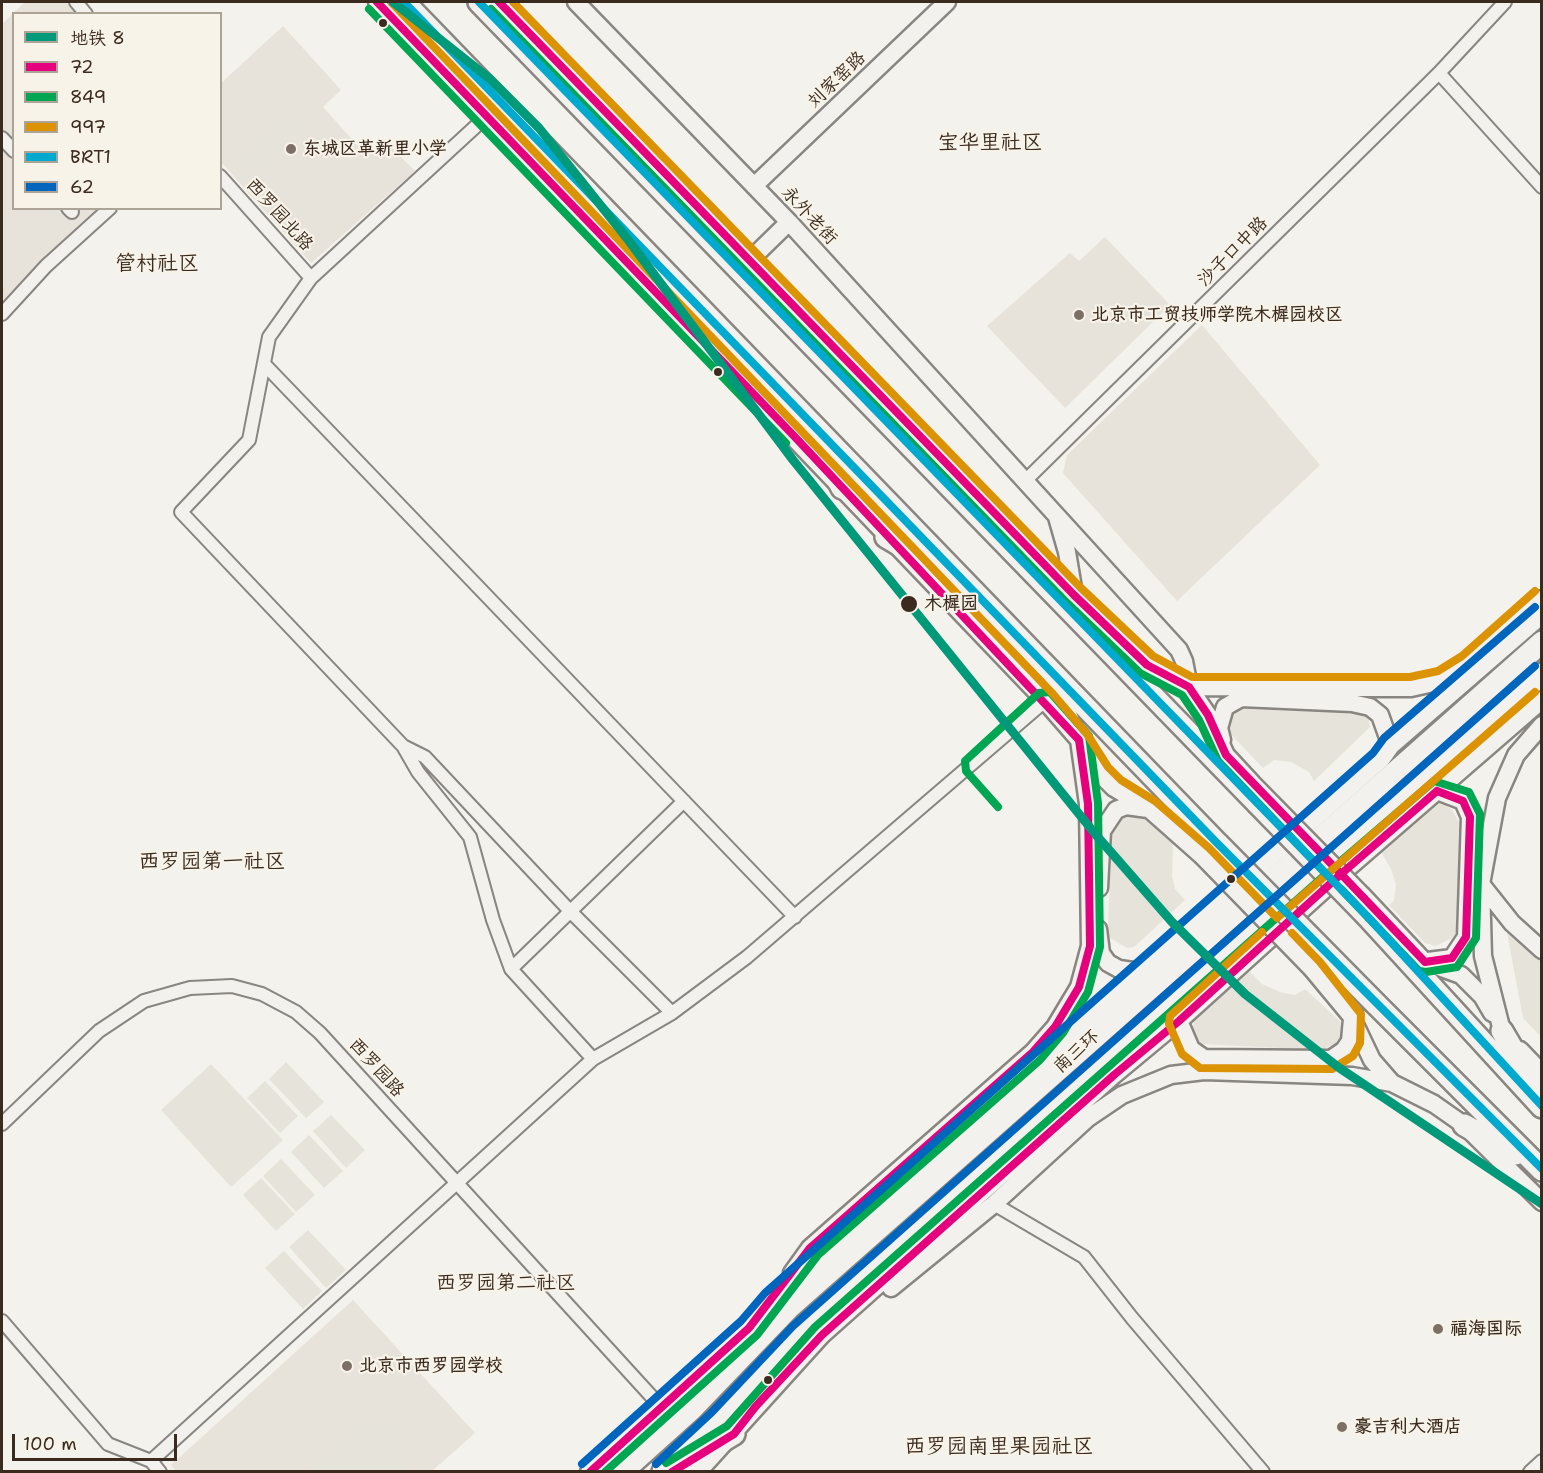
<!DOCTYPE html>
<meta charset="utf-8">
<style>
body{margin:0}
#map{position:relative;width:1543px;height:1473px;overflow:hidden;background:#f4f2ec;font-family:"Shantell Sans","LXGW WenKai TC",sans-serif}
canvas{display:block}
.frame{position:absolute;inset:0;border:3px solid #3b2a1e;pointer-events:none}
.legend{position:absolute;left:12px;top:12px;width:210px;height:198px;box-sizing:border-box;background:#f7f3e8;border:2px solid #aca397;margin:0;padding:8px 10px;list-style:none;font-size:18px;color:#3b2a1e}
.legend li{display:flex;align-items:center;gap:12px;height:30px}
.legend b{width:30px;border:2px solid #aca397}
.scale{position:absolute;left:12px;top:1434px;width:165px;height:27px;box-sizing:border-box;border:3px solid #3b2a1e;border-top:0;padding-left:8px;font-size:18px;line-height:21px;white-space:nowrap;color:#3b2a1e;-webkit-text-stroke:4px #f7f3e8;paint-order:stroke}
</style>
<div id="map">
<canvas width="1543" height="1473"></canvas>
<div class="frame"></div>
<ul class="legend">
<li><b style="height:8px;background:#00997a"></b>地铁 8</li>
<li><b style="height:8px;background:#e5007d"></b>72</li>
<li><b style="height:8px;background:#00a651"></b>849</li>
<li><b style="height:8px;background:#db9304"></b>997</li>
<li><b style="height:8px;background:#00a9ce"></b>BRT1</li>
<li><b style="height:8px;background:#0065bd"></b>62</li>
</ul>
<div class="scale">100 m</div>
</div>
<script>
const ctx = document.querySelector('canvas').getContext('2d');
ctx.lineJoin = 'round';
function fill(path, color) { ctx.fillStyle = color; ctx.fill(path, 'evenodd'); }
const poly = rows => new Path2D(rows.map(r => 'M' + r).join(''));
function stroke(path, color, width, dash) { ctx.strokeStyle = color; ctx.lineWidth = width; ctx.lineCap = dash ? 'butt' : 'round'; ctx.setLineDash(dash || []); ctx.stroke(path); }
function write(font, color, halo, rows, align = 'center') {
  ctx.font = font + ' "Shantell Sans","LXGW WenKai TC",sans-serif'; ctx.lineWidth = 4.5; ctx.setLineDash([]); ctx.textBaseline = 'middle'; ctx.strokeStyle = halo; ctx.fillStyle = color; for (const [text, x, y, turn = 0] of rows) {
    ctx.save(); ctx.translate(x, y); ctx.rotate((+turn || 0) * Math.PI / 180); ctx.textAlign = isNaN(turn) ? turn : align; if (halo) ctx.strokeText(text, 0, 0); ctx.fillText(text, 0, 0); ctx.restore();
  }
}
const built = poly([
 [25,2,66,2,76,13,14,14,14,208,102,209,2,303,2,24],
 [283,26,341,90,323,107,367,156,386,142,415,171,311,263,221,162,220,84],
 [1105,237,1170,305,1065,408,987,326,1070,253,1079,261],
 [1202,325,1320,465,1177,601,1063,473,1067,455],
 [353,1300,475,1433,432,1471,177,1472,171,1465]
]);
const green = poly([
 [280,113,294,113,304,123,304,135,285,157,263,176,252,176,241,172,238,155],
 [1356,704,1368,715,1370,727,1314,781,1309,772,1291,762,1274,760,1263,768,1225,728,1235,705],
 [1435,803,1444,804,1452,810,1459,822,1457,930,1452,938,1436,946,1425,943,1389,905,1394,900,1396,885,1391,869,1381,852],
 [1132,805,1178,839,1173,844,1172,876,1175,889,1185,900,1134,947,1127,948,1110,938,1108,931,1112,824],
 [1507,933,1518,935,1541,960,1541,1037,1523,1018],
 [1247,969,1262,984,1280,992,1295,995,1305,989,1340,1021,1342,1032,1338,1042,1321,1050,1200,1044,1191,1032,1195,1019],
 [286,1062,324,1102,306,1118,269,1079],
 [211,1064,283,1140,231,1187,161,1110],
 [265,1081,298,1116,280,1133,247,1098],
 [331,1115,365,1150,346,1168,313,1131],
 [309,1135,343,1171,324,1188,291,1152],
 [281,1159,315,1195,296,1212,263,1176],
 [261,1178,295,1214,276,1231,243,1195],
 [308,1230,346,1270,326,1288,289,1247],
 [284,1251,322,1291,303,1309,265,1268],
 [364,1418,391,1422,403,1429,410,1450,407,1468,403,1472,306,1471]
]);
const minor = poly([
 [76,2,86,14],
 [1439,73,1542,187],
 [487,116,311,278,269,337,249,440,181,512,403,746,425,757,570,911,672,1013],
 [2,138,14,151],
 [220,176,311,278],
 [68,208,72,212],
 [2,314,46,266,110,208],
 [265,365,795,917],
 [1025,481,1439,73,1505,2],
 [403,746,418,772,470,837,493,920,511,969,593,1059],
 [511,969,684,801],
 [2,1124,99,1031,144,1001,190,988,232,986,262,994,296,1012,320,1033,662,1408],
 [994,1204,1084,1257,1132,1318,1263,1472],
 [2,1321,108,1444,151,1461,160,1472],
 [151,1461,593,1059,672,1013,747,957,1045,701],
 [1530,1472,1542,1461]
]);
const tertiary = poly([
 [377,2,1045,701,1079,740,1100,774,1114,788,1149,809,1202,856],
 [499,2,1074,595,1147,665,1189,687,1208,715,1226,755,1251,782],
 [576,2,789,222,1179,650,1184,661,1189,687],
 [754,186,947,2],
 [749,261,789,222],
 [1057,517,1067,552,1074,594],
 [1189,687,1411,688,1442,681,1468,664,1542,599],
 [1222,740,1219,728,1225,707,1241,698,1352,703,1370,707,1380,715,1391,746],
 [1481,884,1512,923,1542,950],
 [1099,888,1102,831,1116,810,1126,806,1148,809],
 [1362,895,1425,962,1461,975,1482,996,1492,1013],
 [1098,929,1101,953,1108,963,1119,969,1140,972],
 [1428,961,1452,958,1466,937,1470,817,1463,801,1437,791],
 [1312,969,1351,1016,1372,1060,1392,1083],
 [1327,979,1354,997,1376,1004],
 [1179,1021,1191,1049,1204,1058,1331,1059,1344,1050,1350,1041,1352,1019],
 [1502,1031,1483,956,1481,884,1497,798,1516,755,1542,725],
 [1520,1050,1542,1073],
 [792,1273,810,1248,1033,1052,1055,1027,1079,987,1090,946,1088,804,1079,740,1053,678],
 [891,1288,994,1204,1088,1118,1122,1095,1171,1075,1204,1071,1352,1076,1392,1083,1434,1104,1464,1125,1542,1202],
 [589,1472,749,1328,772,1301,1381,760,1391,746,1542,615],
 [698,1472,822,1335,1114,1075,1179,1021,1347,869,1542,700]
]);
const trunk = poly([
 [404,2,1218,844],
 [479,2,1257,803],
 [399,10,427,54],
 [817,438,842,488],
 [886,537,945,572],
 [1367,916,1542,1107],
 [1376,1004,1542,1170],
 [1502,1031,1535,1087],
 [1464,1125,1516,1154],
 [684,1464,734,1434],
 [622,1472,691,1410,789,1308,1542,642],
 [663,1472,719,1419,800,1334,1542,674]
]);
const tertiaryBridge = poly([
 [1251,782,1362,895],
 [1202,856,1312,969]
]);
const trunkBridge = poly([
 [1257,803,1367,916],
 [1218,844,1376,1004]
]);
const bus1 = poly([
 [377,2,794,436,1079,740,1088,804,1090,946,1079,987,1055,1027,1033,1052,810,1248,749,1328,590,1472],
 [499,2,1074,595,1147,665,1189,687,1208,715,1226,755,1341,874],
 [1437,791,1463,801,1470,817,1466,937,1452,958,1425,962,1341,874,1437,791],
 [672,1472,734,1434,756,1406,822,1335,1114,1075,1179,1021,1341,874]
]);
const bus2 = poly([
 [369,9,786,443],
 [491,9,1067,603,1140,673,1182,695,1199,720,1218,761,1326,874,815,1327,727,1426,666,1463],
 [1341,889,1419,971,1426,972,1457,967,1476,938,1480,814,1469,792,1434,781,1342,860],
 [605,1472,757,1335,818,1255,1040,1060,1063,1033,1088,992,1100,947,1098,803,1089,736,1050,692,1039,693,965,761,966,771,998,807]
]);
const bus3 = poly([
 [391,2,1053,694,1087,734,1108,767,1121,780,1155,801,1209,848,1277,918,1535,692],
 [513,2,1081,588,1153,656,1192,677,1410,677,1438,671,1462,656,1535,591],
 [1262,932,1170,1016,1169,1024,1182,1054,1200,1068,1332,1069,1353,1056,1360,1043,1361,1014,1320,962,1292,933]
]);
const bus4 = poly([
 [404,2,1218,844,1542,1169],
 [479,2,1367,916,1542,1106]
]);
const bus5 = poly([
 [582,1464,741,1321,765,1293,1373,753,1384,738,1535,607],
 [656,1464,712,1412,793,1326,1535,666]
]);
const metro1 = poly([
 [393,2,490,79,539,128,629,241,793,460,1096,835,1172,922,1245,994,1338,1067,1542,1204]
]);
const markers = [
 [383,23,5,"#3b2a1e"],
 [291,149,6,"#7c7066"],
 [1079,315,6,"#7c7066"],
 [718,372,5,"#3b2a1e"],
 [909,604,9,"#3b2a1e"],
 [1231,879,5,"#3b2a1e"],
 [1438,1329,6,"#7c7066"],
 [347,1366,6,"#7c7066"],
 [768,1380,5,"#3b2a1e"],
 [1342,1427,6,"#7c7066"]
];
const streetNames = [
 ["刘家窑路",837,80,-44],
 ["西罗园北路",279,215,48],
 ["永外老街",809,216,47],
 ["沙子口中路",1233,252,-45],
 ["南三环",1077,1052,-42],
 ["西罗园路",376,1068,48]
];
const poiNames = [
 ["东城区革新里小学",303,149],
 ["北京市工贸技师学院木樨园校区",1091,315],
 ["福海国际",1450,1329],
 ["北京市西罗园学校",359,1366],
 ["豪吉利大酒店",1354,1427]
];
const stopNames = [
 ["木樨园",924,604]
];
const neighbourhoodNames = [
 ["西罗园第二社区",506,1284]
];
const quarterNames = [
 ["宝华里社区",990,144],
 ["管村社区",157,265],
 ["西罗园第一社区",212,863],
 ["西罗园南里果园社区",999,1448]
];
fill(built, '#e7e2da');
fill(green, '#e6e3da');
stroke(minor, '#898580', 16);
stroke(tertiary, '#898580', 21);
stroke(trunk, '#898580', 26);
stroke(minor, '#f2f1ed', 12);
stroke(tertiary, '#f2f1ed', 16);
stroke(trunk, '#f2f1ed', 21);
stroke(tertiaryBridge, '#898580', 21, []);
stroke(trunkBridge, '#898580', 26, []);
stroke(tertiaryBridge, '#f2f1ed', 16);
stroke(trunkBridge, '#f2f1ed', 21);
stroke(bus1, '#e5007d', 8);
stroke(bus2, '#00a651', 8);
stroke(bus3, '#db9304', 8);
stroke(bus4, '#00a9ce', 8);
stroke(bus5, '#0065bd', 8);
stroke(metro1, '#00997a', 9);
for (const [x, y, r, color] of markers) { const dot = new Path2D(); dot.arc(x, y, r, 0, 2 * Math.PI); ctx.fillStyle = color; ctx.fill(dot); stroke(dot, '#f7f3e8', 2); }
write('18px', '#3b2a1e', '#f7f3e8', streetNames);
write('bold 18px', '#3b2a1e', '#f7f3e8', poiNames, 'left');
write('bold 18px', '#3b2a1e', '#f7f3e8', stopNames, 'left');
write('20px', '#3b2a1e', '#f7f3e8', neighbourhoodNames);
write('21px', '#3b2a1e', '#f7f3e8', quarterNames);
</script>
